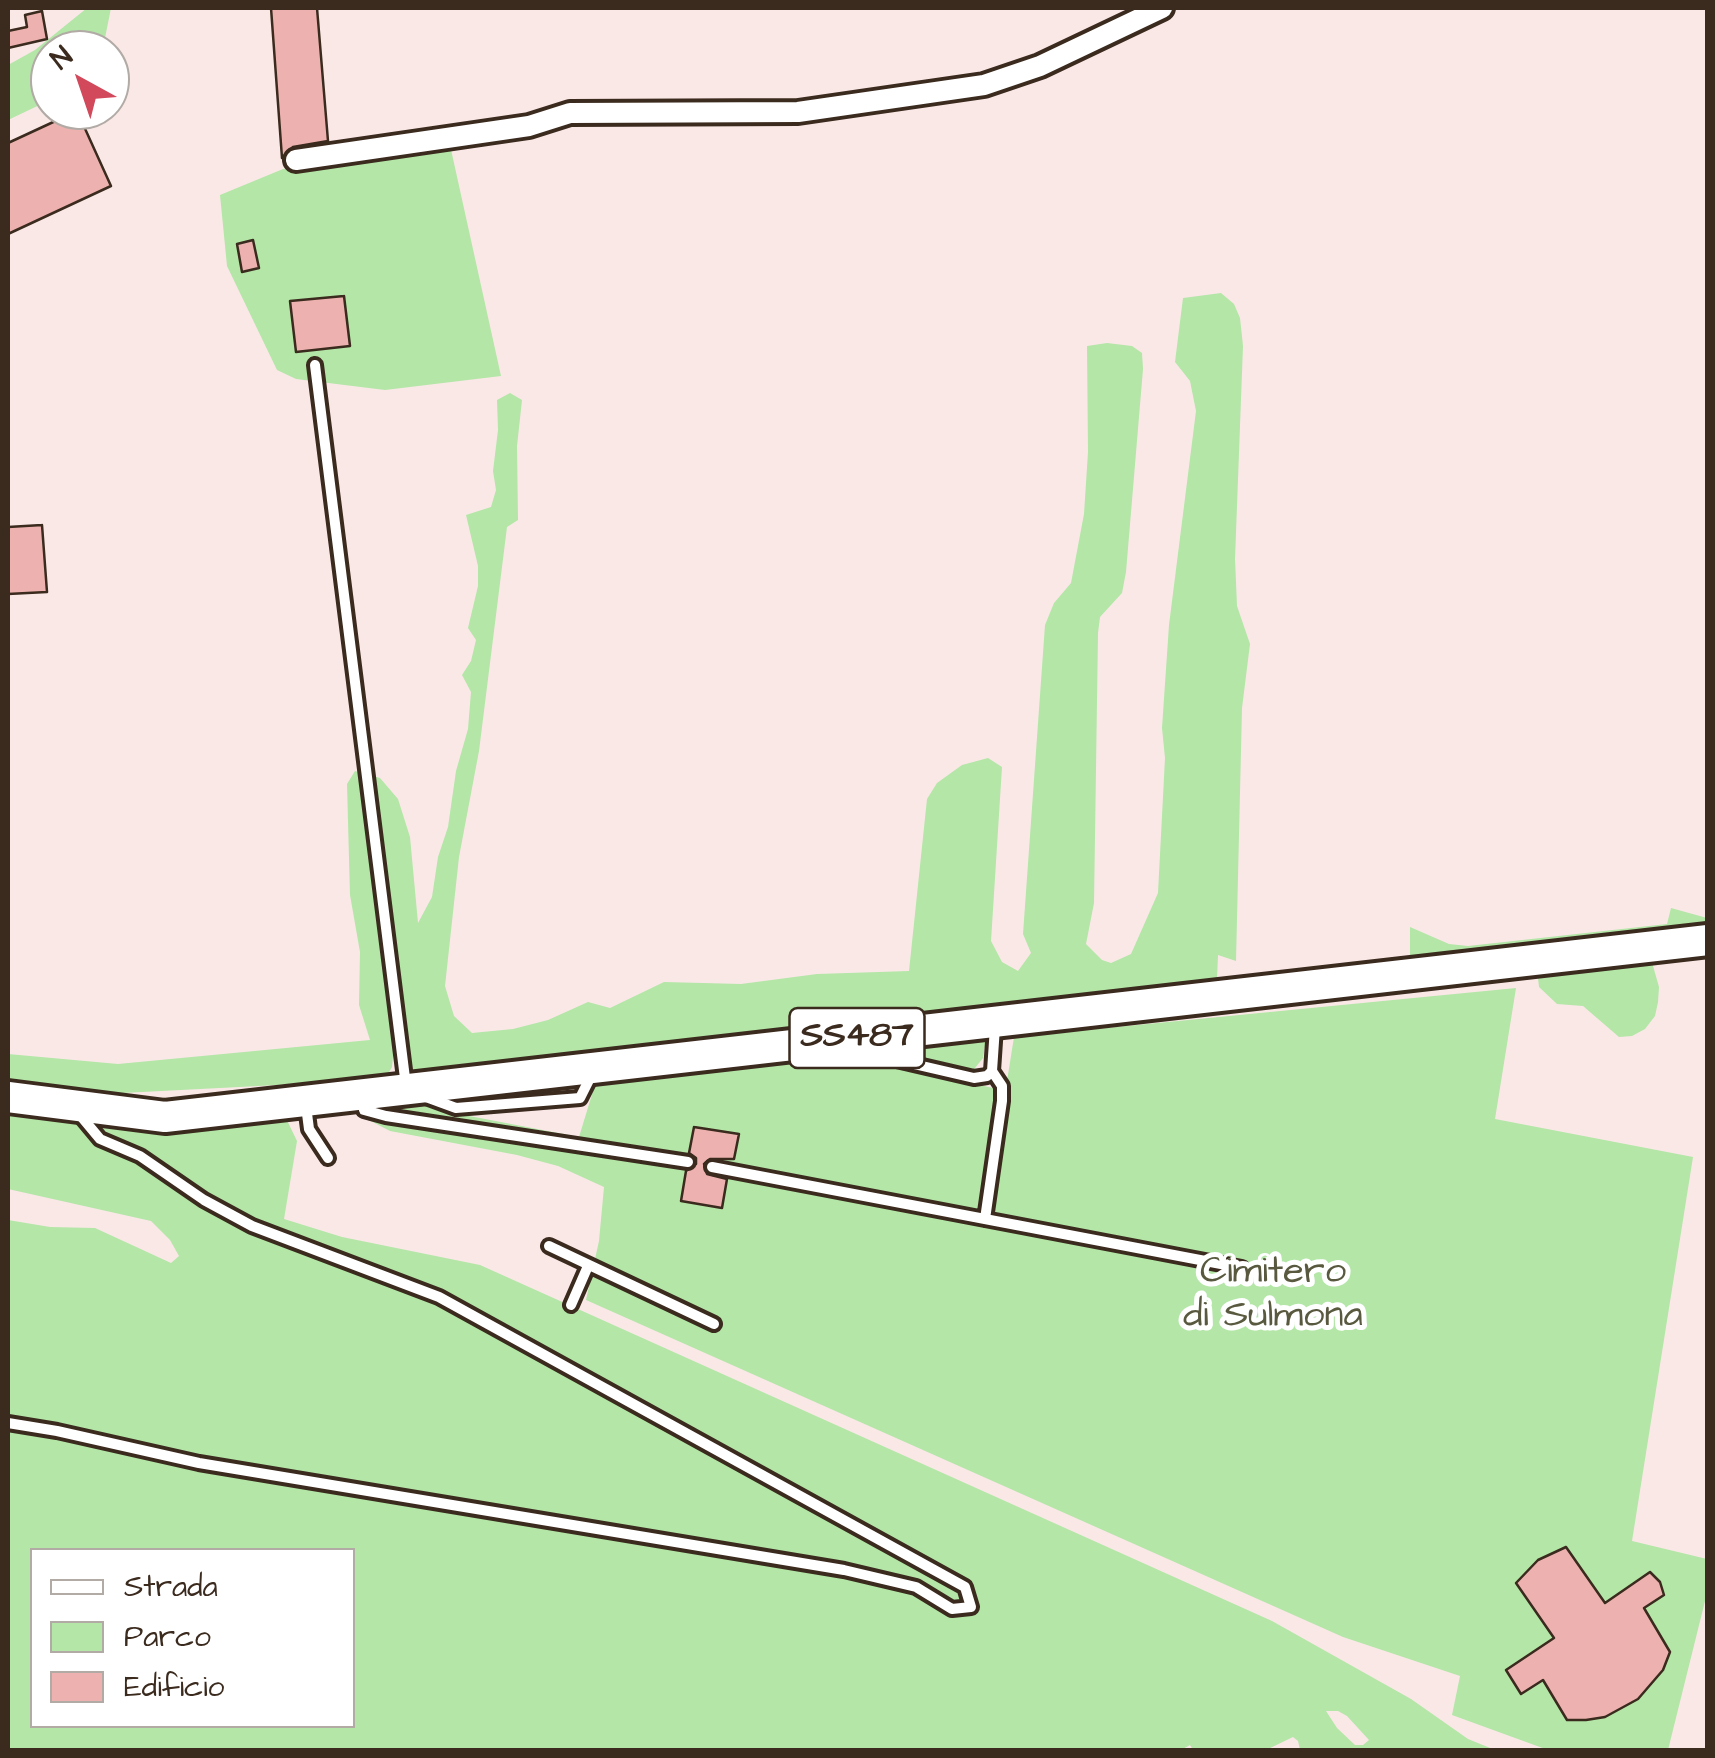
<!DOCTYPE html>
<style>
body{margin:0}
#map{position:relative;width:1715px;height:1758px;overflow:hidden;background:#fae8e7;font-family:"Architects Daughter",sans-serif}
canvas{display:block}
.frame{position:absolute;inset:0;border:10px solid #3b2a1e;pointer-events:none}
.legend{position:absolute;left:30px;top:1548px;width:325px;height:180px;box-sizing:border-box;background:#fff;border:2px solid #b1aaa5;margin:0;padding:12px 18px;list-style:none;font-size:30px;color:#3b2a1e}
.legend li{display:flex;align-items:center;gap:20px;height:50px}
.legend b{width:50px;border:2px solid #b1aaa5}
.north{position:absolute;left:30px;top:30px;width:100px;height:100px;box-sizing:border-box;background:#fff;border:2px solid #b1aaa5;border-radius:50%;rotate:320deg;font-size:28px;font-weight:700;line-height:40px;text-align:center;color:#3b2a1e}
.north::after{content:'';display:block;margin:auto;width:35px;height:45px;background:#d1495b;clip-path:polygon(50% 0,100% 100%,50% 72%,0 100%)}
</style>
<div id="map">
<canvas width="1715" height="1758"></canvas>
<div class="frame"></div>
<ul class="legend">
<li><b style="height:12px;background:#fff"></b>Strada</li>
<li><b style="height:28px;background:#b3e6a7"></b>Parco</li>
<li><b style="height:28px;background:#edb2af"></b>Edificio</li>
</ul>
<div class="north">N</div>
</div>
<script>
const ctx = document.querySelector('canvas').getContext('2d');
ctx.lineJoin = 'round';
function fill(path, color) { ctx.fillStyle = color; ctx.fill(path, 'evenodd'); }
const poly = rows => new Path2D(rows.map(r => 'M' + r).join(''));
function stroke(path, color, width, dash) { ctx.strokeStyle = color; ctx.lineWidth = width; ctx.lineCap = dash ? 'butt' : 'round'; ctx.setLineDash(dash || []); ctx.stroke(path); }
function write(font, color, halo, rows, align = 'center') {
  ctx.font = font + ' "Architects Daughter",sans-serif'; ctx.lineWidth = 10; ctx.setLineDash([]); ctx.textBaseline = 'middle'; ctx.strokeStyle = halo; ctx.fillStyle = color; for (const [text, x, y, turn = 0] of rows) {
    ctx.save(); ctx.translate(x, y); ctx.rotate((+turn || 0) * Math.PI / 180); ctx.textAlign = isNaN(turn) ? turn : align; if (halo) ctx.strokeText(text, 0, 0); ctx.fillText(text, 0, 0); ctx.restore();
  }
}
const green = poly([
 [87,8,111,8,104,43,84,47,84,50,50,50,50,83,46,84,50,100,8,120,8,65,35,50],
 [450,145,501,376,385,390,296,379,277,370,227,266,220,195,283,169],
 [1221,293,1234,304,1240,318,1243,346,1235,559,1237,606,1250,644,1242,708,1236,961,1218,955,1217,979,410,1072,408,1046,394,1046,392,1067,388,1074,278,1085,103,1094,8,1084,8,1054,118,1064,370,1040,359,1005,360,952,350,895,347,784,355,771,380,778,398,799,410,837,418,923,432,897,438,857,448,827,456,771,468,729,471,692,462,675,471,661,476,640,468,628,478,586,478,566,466,515,491,507,496,490,493,471,498,430,497,400,510,393,522,400,517,446,518,520,507,527,479,751,459,857,445,986,454,1016,472,1033,513,1029,548,1020,588,1002,610,1008,664,982,741,984,817,974,909,971,927,799,937,783,962,765,988,758,1002,767,991,941,1002,962,1018,971,1031,953,1023,934,1045,625,1054,603,1071,583,1084,514,1088,452,1087,346,1107,343,1132,346,1142,353,1143,369,1126,572,1122,593,1100,617,1098,633,1094,903,1086,944,1102,960,1111,963,1131,954,1158,893,1165,758,1162,728,1169,625,1196,411,1190,381,1175,362,1183,298],
 [1671,908,1707,918,1707,926,1410,957,1410,927,1449,944,1468,946,1667,924],
 [1651,959,1659,987,1658,1002,1655,1016,1645,1029,1632,1036,1619,1037,1583,1006,1557,1004,1539,987,1537,969],
 [1516,988,1495,1119,1693,1157,1632,1541,1707,1559,1707,1593,1668,1750,1548,1750,1452,1715,1460,1676,1343,1637,586,1300,599,1241,604,1187,558,1166,517,1155,390,1131,355,1113,375,1101,411,1096,464,1115,579,1137,597,1078,819,1050,993,1088,998,1100,1004,1100,1014,1037],
 [988,1028,983,1058,971,1073,858,1046],
 [8,1097,281,1108,297,1141,284,1219,342,1237,480,1265,1272,1621,1411,1699,1468,1739,1495,1750,1300,1750,1298,1741,1293,1737,1266,1750,1193,1750,1190,1745,1181,1750,8,1750,8,1220,50,1227,95,1228,171,1263,179,1256,170,1240,151,1221,8,1189],
 [32,1550,352,1550,352,1726,32,1726],
 [1326,1711,1338,1711,1347,1716,1369,1740,1363,1745,1355,1745,1337,1728]
]);
const building = poly([
 [271,8,317,8,328,141,293,147,282,158,271,8],
 [42,11,47,39,8,48,8,31,27,27,25,15,42,11],
 [77,111,111,186,8,234,8,143,77,111],
 [253,240,259,268,242,272,237,244,253,240],
 [344,296,350,346,296,352,290,301,344,296],
 [42,525,47,592,8,594,8,527,42,525],
 [694,1127,739,1134,734,1159,710,1159,704,1164,707,1174,727,1179,722,1208,681,1201,686,1171,696,1164,696,1158,689,1153,694,1127],
 [1566,1547,1605,1603,1650,1572,1660,1582,1664,1595,1644,1608,1670,1652,1663,1670,1638,1699,1605,1717,1586,1720,1567,1720,1543,1680,1521,1694,1506,1670,1554,1638,1516,1583,1538,1560,1566,1547]
]);
const lane = poly([
 [315,365,406,1086],
 [849,1049,974,1078,987,1076,992,1071,995,1027],
 [426,1097,456,1108,580,1098,592,1074],
 [362,1099,364,1110,386,1116,688,1162],
 [306,1106,309,1129,328,1158],
 [712,1167,1242,1268],
 [985,1219,1002,1101,1002,1086,992,1071],
 [549,1246,714,1324],
 [571,1305,588,1266],
 [8,1423,57,1431,199,1463,844,1570,916,1587,952,1609,971,1607,965,1587,439,1297,252,1226,204,1200,140,1156,100,1139,80,1115]
]);
const street = poly([
 [296,160,529,126,570,113,798,112,984,85,1040,66,1162,8]
]);
const primary = poly([
 [8,1097,165,1117,1708,940]
]);
const shields = [
 [857,1038,135]
];
const shieldNames = [
 ["SS487",857,1038]
];
const parkNames = [
 ["Cimitero",1273,1274],
 ["di Sulmona",1273,1318]
];
fill(green, '#b3e6a7');
fill(building, '#edb2af');
stroke(building, '#3b2a1e', 2.5);
stroke(lane, '#3b2a1e', 18);
stroke(street, '#3b2a1e', 28);
stroke(primary, '#3b2a1e', 38);
stroke(lane, '#fff', 10);
stroke(street, '#fff', 20);
stroke(primary, '#fff', 30);
for (const [x, y, w] of shields) { const box = new Path2D(); box.roundRect(x - w / 2, y - 30, w, 60, 8); ctx.fillStyle = '#fff'; ctx.fill(box); stroke(box, '#3b2a1e', 2.5); }
write('bold 35px', '#3b2a1e', null, shieldNames);
write('38px', '#595940', '#fff', parkNames);
</script>
